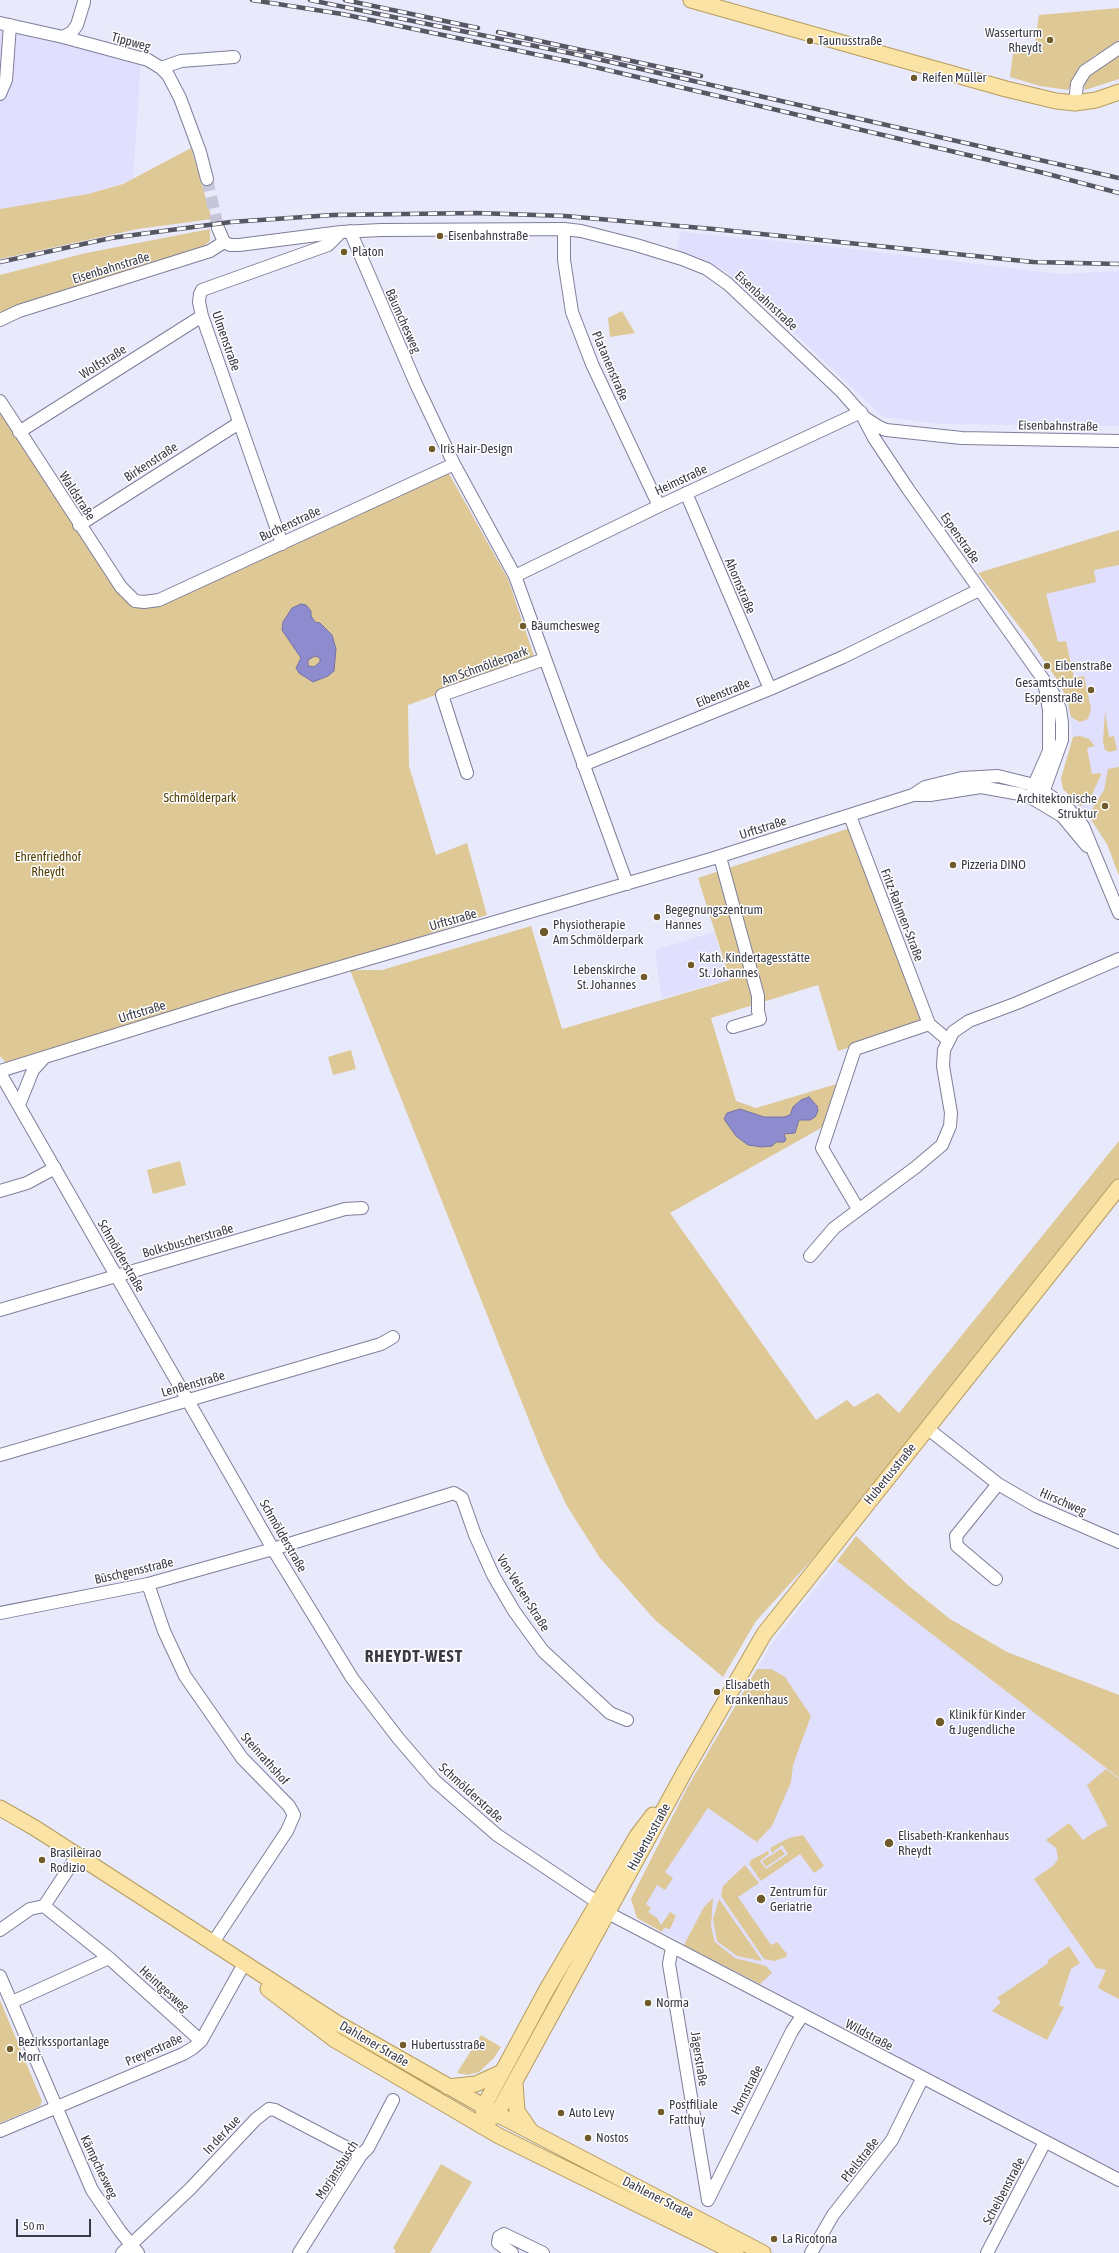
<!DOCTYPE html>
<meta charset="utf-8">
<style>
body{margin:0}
#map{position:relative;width:1119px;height:2253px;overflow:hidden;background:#e9e9fc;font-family:"Asap Condensed",sans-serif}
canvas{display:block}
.scale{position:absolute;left:16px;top:2219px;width:75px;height:18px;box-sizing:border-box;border:2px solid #3a3a46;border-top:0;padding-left:5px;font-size:12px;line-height:14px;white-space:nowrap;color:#3a3a46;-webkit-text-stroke:3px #fff;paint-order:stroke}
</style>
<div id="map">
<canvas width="1119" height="2253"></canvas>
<div class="scale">50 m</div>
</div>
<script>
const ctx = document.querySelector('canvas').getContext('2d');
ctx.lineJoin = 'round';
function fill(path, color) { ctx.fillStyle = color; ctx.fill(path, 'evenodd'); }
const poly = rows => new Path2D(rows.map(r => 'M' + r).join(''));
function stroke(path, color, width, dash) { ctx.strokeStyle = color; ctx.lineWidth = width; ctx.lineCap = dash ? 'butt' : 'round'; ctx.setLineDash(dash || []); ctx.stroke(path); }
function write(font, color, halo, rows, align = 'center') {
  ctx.font = font + ' "Asap Condensed",sans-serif'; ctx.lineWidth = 3; ctx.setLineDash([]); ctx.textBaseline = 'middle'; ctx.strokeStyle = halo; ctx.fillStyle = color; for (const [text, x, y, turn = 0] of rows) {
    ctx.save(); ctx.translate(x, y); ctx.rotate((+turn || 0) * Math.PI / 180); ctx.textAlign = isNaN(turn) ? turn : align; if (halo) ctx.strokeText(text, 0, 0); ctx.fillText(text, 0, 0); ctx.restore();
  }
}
const built = poly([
 [0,25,141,62,133,180,88,194,0,209],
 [680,232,819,245,1060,274,1119,271,1119,426,939,424,883,417,752,293,724,270,676,251],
 [1119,530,1119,833,1102,838,1090,818,1063,789,1061,781,1073,737,1067,699,1058,681,1032,643,978,573],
 [714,932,729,980,661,998,655,950],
 [837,1561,1119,1778,1119,2171,1049,2137,637,1918,631,1899,687,1788,773,1642]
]);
const green = poly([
 [1119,8,1119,40,1109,49,1094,56,1082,67,1068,90,1040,86,1010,77,1014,46,1034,49,1039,15],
 [1119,53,1119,79,1085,90,1083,80],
 [191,148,212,219,138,229,0,259,0,209,88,194,123,184],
 [210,229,210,241,200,249,0,312,0,275,86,253],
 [622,311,635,333,610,337,608,318],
 [0,408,135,606,148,608,162,605,448,472,508,579,535,659,408,705,409,766,436,855,467,843,487,915,364,955,6,1063,0,1056],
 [1119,530,1119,565,1094,570,1096,582,1046,594,1058,642,1066,641,1074,678,1084,676,1091,709,1088,719,1080,722,1071,717,1067,699,1058,681,1032,643,978,573],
 [1105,711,1109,737,1114,736,1117,750,1110,752,1105,750,1103,741],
 [1080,736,1089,739,1093,744,1095,746,1087,748,1092,774,1100,773,1101,775,1089,801,1080,806,1063,789,1061,778,1073,737],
 [1119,767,1119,876,1107,844,1090,818,1091,811,1104,790,1108,769],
 [850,828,924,1022,838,1051,818,985,711,1018,736,1101,756,1108,843,1082,828,1124,670,1213,816,1420,847,1400,854,1407,878,1393,899,1413,1119,1141,1119,1180,827,1543,756,1621,723,1677,655,1620,600,1558,567,1506,544,1458,350,970,382,970,531,926,562,1029,730,980,698,878],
 [351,1050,356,1069,333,1075,328,1057],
 [180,1161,186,1185,153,1194,147,1170],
 [856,1536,909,1586,950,1619,1007,1652,1119,1695,1119,1778,837,1561],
 [757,1669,771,1669,785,1677,811,1716,793,1765,791,1782,772,1826,757,1842,708,1808,665,1872,673,1878,665,1890,657,1885,646,1904,651,1908,648,1912,657,1918,661,1925,670,1912,676,1916,670,1929,664,1928,662,1932,637,1918,631,1899,687,1788],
 [1106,1769,1119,1779,1119,1999,1098,1988,1106,1970,1096,1968,1034,1879,1054,1865,1058,1859,1056,1848,1046,1840,1069,1823,1083,1840,1096,1831,1108,1826,1087,1785],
 [803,1835,824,1866,814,1873,800,1854,761,1881,749,1864,751,1860,768,1851,769,1854,760,1861,766,1869,788,1854,782,1845,772,1853,770,1848,789,1838],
 [781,1849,785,1854,766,1867,762,1861],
 [745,1865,759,1883,738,1897,771,1945,777,1942,787,1954,786,1957,774,1961,764,1959,721,1896,723,1886],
 [713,1898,711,1927,715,1942,735,1958,766,1966,772,1973,760,1984,684,1945,704,1907],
 [719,1899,761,1959,761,1961,737,1956,717,1941,713,1919],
 [1069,1946,1080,1963,1071,1969,1059,2005,1064,2007,1047,2040,992,2011,1001,2002,997,1998,1047,1964,1049,1959],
 [0,2000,42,2101,40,2106,0,2123],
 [481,2035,501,2047,493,2059,479,2072,468,2075,457,2073],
 [441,2164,472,2182,430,2253,394,2253,396,2251,393,2248]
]);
const water = poly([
 [301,604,306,605,311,611,311,616,315,622,320,623,332,635,336,649,334,671,328,676,313,682,299,673,296,668,301,658,282,630,283,622,292,608,301,604],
 [315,656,320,658,320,662,314,667,308,666,308,660,315,656],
 [809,1097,817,1106,818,1111,815,1117,810,1120,799,1120,795,1133,784,1134,786,1140,784,1142,776,1142,772,1146,762,1147,748,1145,736,1136,724,1119,727,1113,740,1109,764,1117,784,1117,790,1115,793,1107,801,1100,809,1097]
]);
const minorTunnel = poly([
 [207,179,218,228]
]);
const minor = poly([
 [0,23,63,37,148,60,161,68,168,75,180,98,200,152,207,179],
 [63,37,72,32,77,25,84,2],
 [161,68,181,61,234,57],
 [0,94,6,80,10,25],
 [1075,103,1077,84,1085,71,1119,48],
 [218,228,224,242],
 [564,229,564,260,572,312,592,364,659,506],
 [350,231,416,384,454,464,515,576,627,884],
 [0,320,19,311,210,251,224,242,230,245,239,245,341,232,381,230,564,229,581,231,636,245,682,259,707,269,728,284,842,392,865,418,879,427,886,430,962,438,1119,441],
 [0,401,121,587,135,601,144,602,159,600,454,464],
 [864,419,874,438,908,489,1053,693,1060,709,1062,723,1062,740,1044,790,1032,798],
 [19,432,202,316],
 [686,493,770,689],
 [79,525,239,423],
 [282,544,202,316,199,302,200,294,202,290,328,245,341,232],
 [515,576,659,506,861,412],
 [583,765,770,689,843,657,979,590],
 [467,773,442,695,545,659],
 [1033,791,1034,785,1049,751,1049,710,1045,687],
 [913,795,930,795,981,787,1020,794,1032,798,1062,816,1087,846],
 [850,816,929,1024],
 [720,857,758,996,758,1011,760,1019,733,1027],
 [0,1071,231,999,711,859,913,795,925,787,962,778,998,776,1034,785,1068,808,1083,826,1119,913],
 [0,1073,273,1549,352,1678,398,1738,435,1781,497,1835,597,1902,606,1912,1119,2180],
 [19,1105,33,1070,43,1059],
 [0,1191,27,1183,55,1168],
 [858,1209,822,1148,855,1049,929,1024,948,1040],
 [810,1256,834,1228,916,1167,942,1145,950,1126,951,1113,943,1066,944,1050,953,1032,969,1021,1017,1003,1119,959],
 [0,1310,345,1209,362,1208],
 [927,1428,998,1484,1036,1506,1119,1542],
 [0,1455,381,1344,393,1337],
 [996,1579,957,1546,956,1536,998,1484],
 [148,1584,164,1631,185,1676,242,1758,289,1806,294,1815,287,1831,212,1944],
 [0,1613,148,1584,273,1549,454,1493,462,1498,475,1535,493,1575,514,1611,543,1651,610,1713,627,1720],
 [44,1906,73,1862],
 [0,1930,30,1909,44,1906,109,1958,201,2041],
 [672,1947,669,1964,708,2200],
 [0,1976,92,2190,120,2231,138,2253],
 [12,2002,109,1958],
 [0,2131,183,2054,193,2048,201,2041,240,1971],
 [708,2200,792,2031,802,2016],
 [122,2253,190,2189,256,2119,269,2109,275,2110,361,2155],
 [299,2253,361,2155,368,2148,393,2100],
 [512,2253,498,2243,499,2237,504,2234,543,2253],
 [811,2253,833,2215,892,2140,922,2079],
 [987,2253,1045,2142]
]);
const major = poly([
 [691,0,1006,89,1056,101,1075,103,1096,100,1119,92],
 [0,1808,35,1828,337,2023,497,2114,763,2253],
 [268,1989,335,2040,499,2136,736,2253],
 [515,2083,517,2111,530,2130],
 [448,2087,476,2084,502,2072],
 [483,2116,484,2106,547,1989,637,1836,653,1815],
 [481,2126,497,2114,685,1771,764,1634,1119,1187]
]);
const rail = poly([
 [252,0,342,14,582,64,1044,173,1119,193],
 [310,0,584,56,1119,178],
 [345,0,478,28],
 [498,32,701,76],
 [0,262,111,238,231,222,333,215,476,213,565,216,713,229,1033,262,1119,264]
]);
const markers = [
 [1050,40,4,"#6f5b2a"],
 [810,41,4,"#6f5b2a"],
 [914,78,4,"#6f5b2a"],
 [440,236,4,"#6f5b2a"],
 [344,252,4,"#6f5b2a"],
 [432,449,4,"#6f5b2a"],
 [523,626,4,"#6f5b2a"],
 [1047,666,4,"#6f5b2a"],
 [1091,690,4,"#6f5b2a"],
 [1105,806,4,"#6f5b2a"],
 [953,865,4,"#6f5b2a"],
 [657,917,4,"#6f5b2a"],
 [544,932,5,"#6f5b2a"],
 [691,965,4,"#6f5b2a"],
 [644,977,4,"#6f5b2a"],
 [717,1692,4,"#6f5b2a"],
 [940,1722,5,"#6f5b2a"],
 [889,1843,5,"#6f5b2a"],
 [42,1860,4,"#6f5b2a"],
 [761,1899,5,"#6f5b2a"],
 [648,2003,4,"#6f5b2a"],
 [403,2045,4,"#6f5b2a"],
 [10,2049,4,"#6f5b2a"],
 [661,2112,4,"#6f5b2a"],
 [561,2113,4,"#6f5b2a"],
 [588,2138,4,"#6f5b2a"],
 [774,2239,4,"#6f5b2a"]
];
const poiNames = [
 ["Wasserturm",1042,33,"right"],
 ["Rheydt",1042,48,"right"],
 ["Taunusstraße",818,41],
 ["Reifen Müller",922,78],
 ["Eisenbahnstraße",448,236],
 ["Platon",352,252],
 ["Iris Hair-Design",440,449],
 ["Bäumchesweg",531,626],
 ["Eibenstraße",1055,666],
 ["Gesamtschule",1083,683,"right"],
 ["Espenstraße",1083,698,"right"],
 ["Architektonische",1097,799,"right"],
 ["Struktur",1097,814,"right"],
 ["Pizzeria DINO",961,865],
 ["Begegnungszentrum",665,910],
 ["Hannes",665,925],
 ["Physiotherapie",553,925],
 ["Am Schmölderpark",553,940],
 ["Kath. Kindertagesstätte",699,958],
 ["St. Johannes",699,973],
 ["Lebenskirche",636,970,"right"],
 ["St. Johannes",636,985,"right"],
 ["Elisabeth",725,1685],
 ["Krankenhaus",725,1700],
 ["Klinik für Kinder",949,1715],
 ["& Jugendliche",949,1730],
 ["Elisabeth-Krankenhaus",898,1836],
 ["Rheydt",898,1851],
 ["Brasileirao",50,1853],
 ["Rodizio",50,1868],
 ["Zentrum für",770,1892],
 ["Geriatrie",770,1907],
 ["Norma",656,2003],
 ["Bezirkssportanlage",18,2042],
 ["Morr",18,2057],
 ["Hubertusstraße",411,2045],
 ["Postfiliale",669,2105],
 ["Fatthuy",669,2120],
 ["Auto Levy",569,2113],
 ["Nostos",596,2138],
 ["La Ricotona",782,2239]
];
const streetNames = [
 ["Tippweg",131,42,15],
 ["Eisenbahnstraße",111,268,-17],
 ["Eisenbahnstraße",766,301,43],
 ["Bäumchesweg",403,321,66],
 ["Ulmenstraße",226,341,71],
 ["Wolfstraße",103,362,-32],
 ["Platanenstraße",610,366,67],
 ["Eisenbahnstraße",1058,426,1],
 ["Birkenstraße",151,462,-33],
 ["Heimstraße",681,480,-25],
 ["Waldstraße",77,496,57],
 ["Buchenstraße",290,524,-25],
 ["Espenstraße",960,538,55],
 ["Ahornstraße",740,586,67],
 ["Am Schmölderpark",485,666,-20],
 ["Eibenstraße",723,693,-22],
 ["Urftstraße",763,828,-18],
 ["Fritz-Rahmen-Straße",902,915,69],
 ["Urftstraße",453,920,-16],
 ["Urftstraße",142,1012,-17],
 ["Bolksbuscherstraße",188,1241,-16],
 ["Schmölderstraße",121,1256,60],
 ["Lenßenstraße",193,1384,-16],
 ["Hubertusstraße",890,1474,-51],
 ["Hirschweg",1063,1502,24],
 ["Schmölderstraße",283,1536,60],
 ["Büschgensstraße",134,1571,-13],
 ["Von-Velsen-Straße",523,1593,58],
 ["Steinrathshof",265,1759,48],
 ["Schmölderstraße",471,1793,42],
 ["Hubertusstraße",649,1837,-61],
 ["Heintgesweg",164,1989,42],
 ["Wildstraße",869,2035,28],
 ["Dahlener Straße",374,2044,30],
 ["Preyerstraße",154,2050,-24],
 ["Jägerstraße",699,2059,81],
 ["Hornstraße",747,2090,-63],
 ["In der Aue",222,2135,-47],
 ["Pfeilstraße",860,2160,-52],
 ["Kämpchesweg",99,2167,64],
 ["Morjansbusch",337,2170,-57],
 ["Scheibenstraße",1004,2191,-62],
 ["Dahlener Straße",658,2198,27]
];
const parkNames = [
 ["Schmölderpark",200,798],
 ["Ehrenfriedhof",48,857],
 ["Rheydt",48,872]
];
const districtNames = [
 ["RHEYDT-WEST",414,1657]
];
fill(built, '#e0dffe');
fill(green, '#ddc896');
fill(water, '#8f8bcf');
stroke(water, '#7673a6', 1);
stroke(minorTunnel, '#c6c6d8', 12, [12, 6]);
stroke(minor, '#7f7e9a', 14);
stroke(major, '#b69c5d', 17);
stroke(minor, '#fff', 12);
stroke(major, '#fbe3a6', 15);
stroke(rail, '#575764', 4.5);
stroke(rail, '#fff', 3, [9]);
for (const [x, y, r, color] of markers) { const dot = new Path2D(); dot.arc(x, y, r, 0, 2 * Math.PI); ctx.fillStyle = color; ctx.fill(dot); stroke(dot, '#fff', 1.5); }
write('13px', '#3a3a46', '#fff', poiNames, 'left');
write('13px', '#3a3a46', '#fff', streetNames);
write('13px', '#513d00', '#fff', parkNames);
ctx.letterSpacing = '1px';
write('bold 17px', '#3a3a46', '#fff', districtNames);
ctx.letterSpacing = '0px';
</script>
